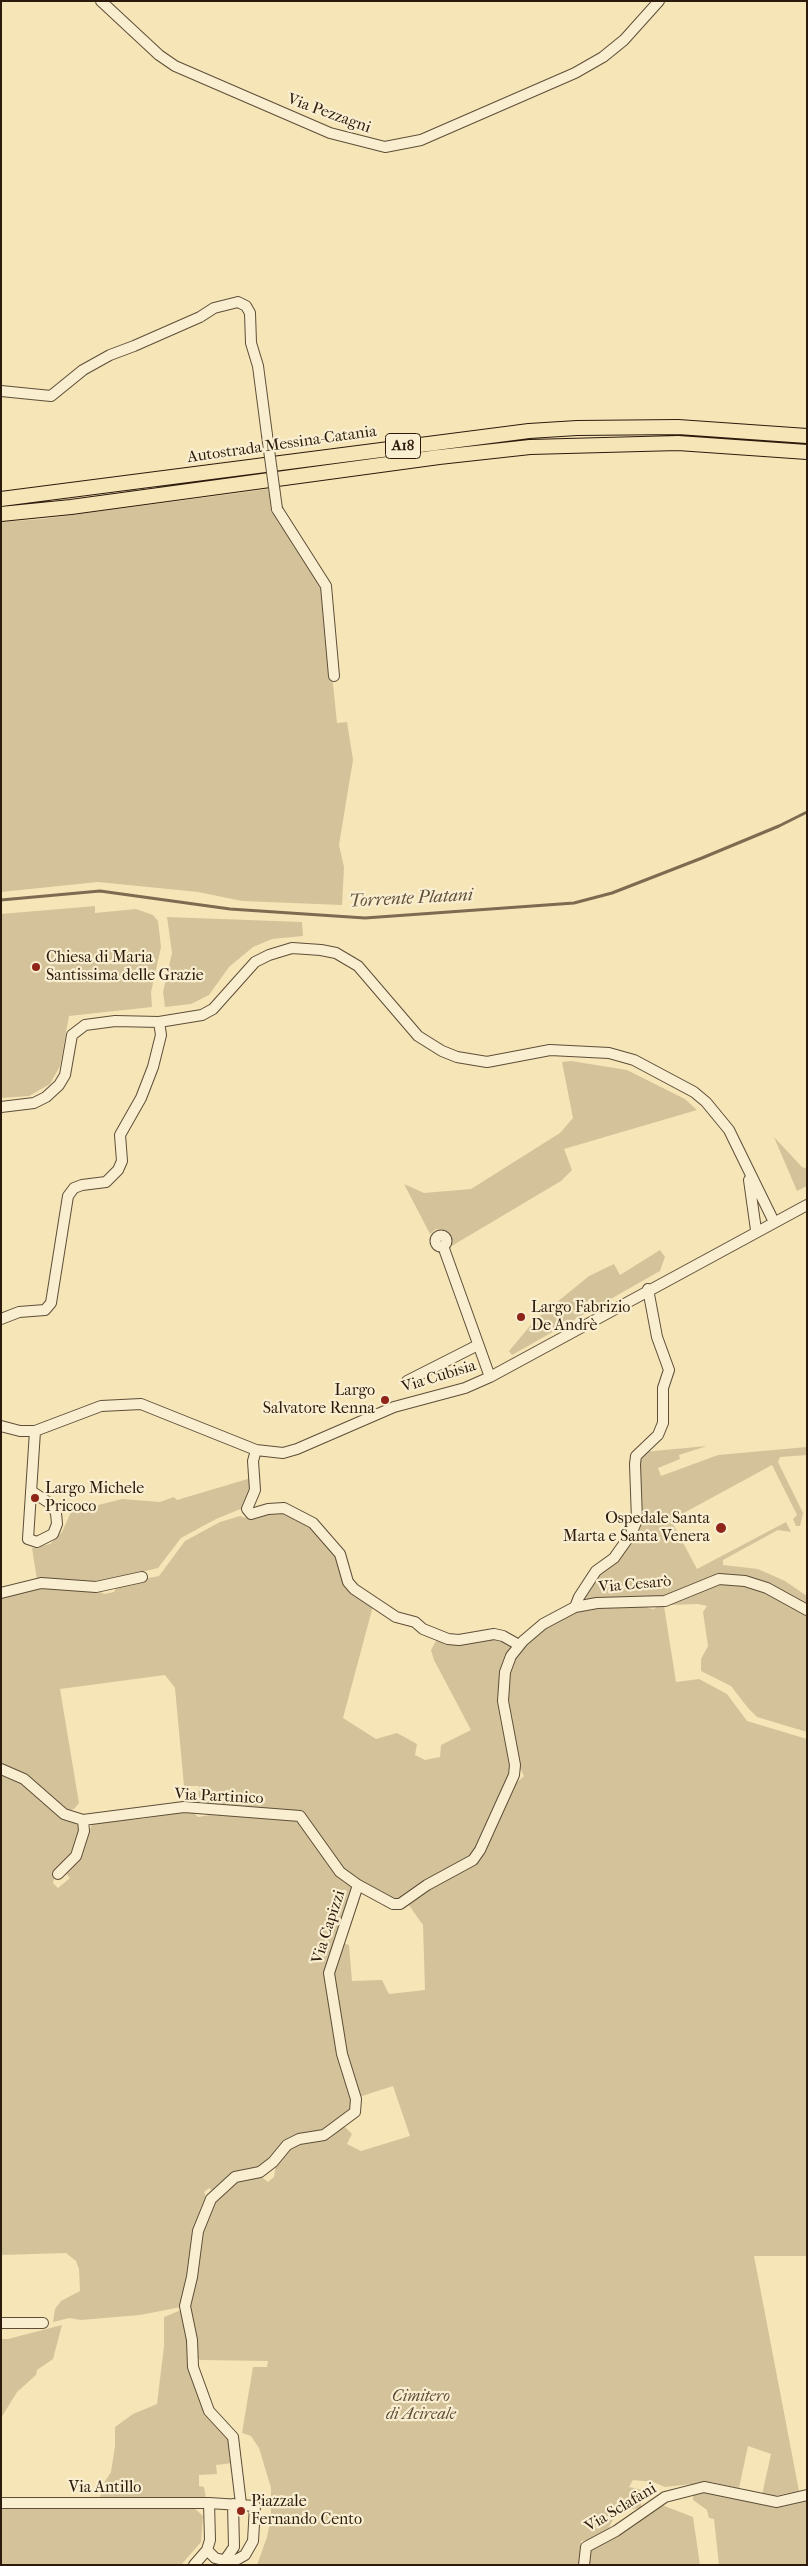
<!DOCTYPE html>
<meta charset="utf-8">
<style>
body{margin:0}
#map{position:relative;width:808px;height:2566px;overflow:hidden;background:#f6e5b7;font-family:"IM FELL French Canon",serif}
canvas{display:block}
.frame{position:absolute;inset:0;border:2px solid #2c1b0d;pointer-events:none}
</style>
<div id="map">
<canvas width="808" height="2566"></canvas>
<div class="frame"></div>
</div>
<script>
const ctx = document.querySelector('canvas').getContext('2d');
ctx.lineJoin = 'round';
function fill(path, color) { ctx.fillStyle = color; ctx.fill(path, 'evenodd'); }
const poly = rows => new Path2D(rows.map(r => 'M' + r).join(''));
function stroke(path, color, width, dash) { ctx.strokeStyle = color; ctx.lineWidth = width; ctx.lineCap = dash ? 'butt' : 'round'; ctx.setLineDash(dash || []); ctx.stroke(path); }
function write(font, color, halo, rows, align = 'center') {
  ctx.font = font + ' "IM FELL French Canon",serif'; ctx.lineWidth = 4.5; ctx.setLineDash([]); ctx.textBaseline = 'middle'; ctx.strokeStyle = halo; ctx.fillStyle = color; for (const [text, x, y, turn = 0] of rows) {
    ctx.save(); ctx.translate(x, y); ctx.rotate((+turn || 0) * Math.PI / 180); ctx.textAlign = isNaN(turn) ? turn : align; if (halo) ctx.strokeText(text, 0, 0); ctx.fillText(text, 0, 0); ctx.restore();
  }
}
const green = poly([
 [268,489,275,515,323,587,337,723,347,722,353,760,339,845,344,867,342,905,242,901,198,892,98,882,1,892,1,522,42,519],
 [95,906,95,913,136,909,153,915,158,921,161,947,151,992,152,1007,69,1016,60,1066,50,1084,29,1096,1,1098,1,914],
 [167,917,302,922,303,936,272,939,253,947,229,967,209,995,191,1004,165,1007,163,992,172,953],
 [571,1061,627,1070,685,1099,697,1110,564,1149,572,1170,561,1181,450,1247,451,1238,445,1230,436,1229,430,1234,404,1184,424,1193,471,1189,560,1133,573,1118,562,1062],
 [774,1137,802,1167,807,1169,807,1186,797,1191],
 [660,1250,665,1257,660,1271,512,1355,509,1351,535,1320,589,1276,614,1264,620,1275],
 [707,1446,679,1455,680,1459,658,1468,661,1476,718,1455,807,1447,807,1455,780,1457,778,1462,803,1513,800,1526,796,1526,793,1519,797,1515,772,1465,671,1520,697,1569,786,1522,791,1532,778,1530,723,1560,723,1565,758,1569,785,1581,807,1596,807,1608,729,1576,673,1597,603,1597,582,1601,598,1573,633,1534,637,1464,643,1452],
 [251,1478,252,1487,243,1508,216,1519,181,1538,158,1568,93,1584,37,1580,32,1548,50,1544,62,1532,71,1512,122,1499,160,1502,174,1497,177,1500],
 [269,1511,279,1511,311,1525,334,1552,344,1573,373,1606,343,1718,376,1739,397,1733,417,1744,415,1755,425,1760,440,1757,441,1745,471,1730,434,1660,431,1650,437,1639,495,1637,513,1646,502,1671,512,1769,496,1812,492,1812,474,1854,398,1901,344,1871,300,1814,198,1803,199,1786,184,1786,175,1688,165,1675,60,1689,79,1803,74,1809,66,1811,23,1773,1,1764,1,1596,34,1587,95,1589,104,1594,114,1592,118,1584,159,1576,185,1541,220,1522,240,1516,246,1518,259,1518],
 [721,1583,746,1586,766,1592,807,1615,807,1732,757,1717,748,1708,731,1686,701,1671,701,1659,708,1646,703,1612,707,1606,698,1604,670,1605],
 [646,1605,648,1608,654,1609,657,1606,664,1606,676,1682,699,1679,727,1694,747,1721,807,1739,807,2256,754,2256,799,2491,769,2497,762,2495,771,2454,748,2446,739,2488,710,2482,665,2487,653,2482,633,2480,629,2487,642,2490,641,2508,618,2510,608,2529,593,2539,581,2541,581,2565,257,2565,267,2537,271,2518,271,2488,259,2448,251,2436,242,2433,253,2367,267,2367,268,2361,200,2360,195,2356,189,2306,200,2232,213,2202,242,2178,259,2175,268,2182,274,2177,276,2164,289,2148,343,2125,352,2134,347,2144,361,2151,410,2136,393,2086,359,2097,345,2053,333,1971,343,1943,349,1945,352,1981,382,1980,389,1994,425,1990,423,1925,408,1904,428,1888,468,1866,515,1784,524,1776,519,1766,506,1700,507,1673,513,1657,542,1629,579,1610,597,1606],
 [1,1773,19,1780,58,1814,78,1825,79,1835,71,1855,55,1874,53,1883,58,1888,70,1878,65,1872,80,1856,93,1822,141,1819,185,1812,193,1812,198,1817,210,1815,299,1819,338,1874,354,1889,326,1971,354,2107,325,2130,297,2136,271,2161,214,2192,209,2188,204,2192,207,2200,181,2307,140,2315,81,2320,69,2318,53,2322,55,2309,61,2301,80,2291,79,2269,76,2261,66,2253,1,2255],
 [181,2310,189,2339,189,2369,198,2396,208,2417,228,2439,232,2463,216,2465,217,2474,199,2475,199,2486,204,2487,206,2498,100,2499,102,2486,111,2472,115,2446,115,2427,133,2414,157,2404,164,2346,164,2317],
 [62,2325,53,2359,37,2370,36,2375,17,2392,1,2418,1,2339,8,2339],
 [703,2491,745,2499,807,2498,807,2565,719,2565,714,2519,709,2518,707,2510,693,2500,693,2493],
 [662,2505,693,2517,700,2565,589,2565,589,2554,594,2547,609,2541],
 [1,2507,193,2507,203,2516,201,2542,181,2565,1,2565]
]);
const stream = poly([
 [1,900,100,891,230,909,365,918,574,903,612,893,702,858,779,826,807,812]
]);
const minor = poly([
 [101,1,159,55,175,66,330,133,385,147,421,140,575,73,603,57,624,40,659,1],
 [1,391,51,396,83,370,110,355,134,346,200,317,214,308,238,302,246,306,250,313,251,343,258,366,267,435],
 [277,509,326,586,334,676],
 [1,1107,34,1103,46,1097,59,1085,65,1075,72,1035,85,1025,115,1021,159,1022,202,1015,213,1009,255,962,269,955,292,948,321,950,336,953,358,966,418,1036,442,1051,457,1057,487,1062,550,1050,609,1053,634,1060,694,1092,706,1102,729,1130,774,1222],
 [749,1180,756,1230],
 '435.5 1241a5.5 5.5 0 1 1 11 0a5.5 5.5 0 1 1-11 0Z',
 [443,1246,490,1377],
 [1,1319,19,1312,45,1310,51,1303,68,1196,74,1188,82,1185,106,1182,118,1170,122,1161,120,1135,141,1098,153,1067,161,1035,159,1022],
 [407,1381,478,1345],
 [1,1426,20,1431,35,1431,101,1406,141,1404,256,1450,283,1453,297,1449,394,1407,465,1388,490,1377,807,1205],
 [256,1450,253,1461,255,1490,247,1509,251,1514,268,1509,284,1508,313,1523,340,1554,348,1582,354,1589,396,1617,415,1622,423,1629,448,1639,459,1640,494,1634,503,1636,519,1645],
 [31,1491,51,1504,56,1513,57,1524,53,1534,37,1542,28,1539,35,1431],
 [1,1593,41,1583,96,1587,142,1577],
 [575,1607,597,1603,665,1601,719,1579,745,1581,767,1588,807,1610],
 [1,1769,24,1779,64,1814,83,1820,184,1807,300,1816,340,1872,358,1885,393,1904,400,1904,427,1885,473,1860,480,1850,514,1775,515,1765,503,1701,505,1672,511,1656,523,1641,543,1624,575,1607,579,1597,596,1571,614,1558,631,1534,637,1520,635,1464,636,1456,658,1435,663,1423,663,1388,669,1370,657,1337,648,1289],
 [58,1874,76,1856,84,1831,83,1820],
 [1,2323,43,2323],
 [1,2503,209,2503,255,2506,253,2541,245,2555,236,2560,223,2560,215,2558,207,2550],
 [241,2504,233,2437,209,2411,193,2367,192,2340,185,2306,192,2277,198,2231,211,2199,235,2177,260,2172,273,2162,287,2145,299,2139,324,2135,355,2112,356,2099,342,2054,329,1973,358,1885],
 [225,2560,234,2547,233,2504],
 [194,2565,207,2550,210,2540,209,2503],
 [584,2565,586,2547,616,2531,665,2497,704,2487,777,2502,807,2495]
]);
const highway = poly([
 [1,499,529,431,577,428,678,427,807,436],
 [1,514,71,507,439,457,530,447,678,443,807,452]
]);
const minorBridge = poly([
 [267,435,277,509]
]);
const markers = [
 [36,967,5,"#8f2418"],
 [521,1317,5,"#8f2418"],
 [385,1400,5,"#8f2418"],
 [35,1498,5,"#8f2418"],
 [721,1528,6,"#8f2418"],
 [241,2511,5,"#8f2418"]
];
const shields = [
 [403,446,35]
];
const shieldNames = [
 ["A18",403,446]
];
const streetNames = [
 ["Via Pezzagni",329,114,20],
 ["Autostrada Messina-Catania",282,445,-8],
 ["Via Cubisia",439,1377,-17],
 ["Via Cesarò",635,1585,-5],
 ["Via Partinico",219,1797,3],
 ["Via Capizzi",329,1927,-72],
 ["Via Antillo",105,2488],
 ["Via Sclafani",621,2508,-31]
];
const poiNames = [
 ["Chiesa di Maria",46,958],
 ["Santissima delle Grazie",46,976],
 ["Largo Fabrizio",531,1308],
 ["De Andrè",531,1326],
 ["Largo",375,1391,"right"],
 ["Salvatore Renna",375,1409,"right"],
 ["Largo Michele",45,1489],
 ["Pricoco",45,1507],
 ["Ospedale Santa",710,1519,"right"],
 ["Marta e Santa Venera",710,1537,"right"],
 ["Piazzale",251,2502],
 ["Fernando Cento",251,2520]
];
const parkNames = [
 ["Cimitero",421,2397],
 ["di Acireale",421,2415]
];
const waterNames = [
 ["Torrente Platani",411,899,-3]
];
fill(green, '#d4c39a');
stroke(stream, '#7c6b50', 3);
stroke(minor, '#5e4e38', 12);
stroke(highway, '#2c1b0d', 16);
stroke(minor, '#f9eed0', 10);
stroke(highway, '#f6e5b7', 14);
stroke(minorBridge, '#5e4e38', 12, []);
stroke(minorBridge, '#f9eed0', 10);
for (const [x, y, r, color] of markers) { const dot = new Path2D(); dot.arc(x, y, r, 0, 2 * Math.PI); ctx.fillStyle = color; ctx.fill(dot); stroke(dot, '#f9eed0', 2); }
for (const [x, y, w] of shields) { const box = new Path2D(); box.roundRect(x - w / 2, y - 12.5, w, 25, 4); ctx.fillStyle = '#f9eed0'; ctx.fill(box); stroke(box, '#2c1b0d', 1); }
write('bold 15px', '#2c1b0d', null, shieldNames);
write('16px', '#2c1b0d', '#f9eed0', streetNames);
write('16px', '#2c1b0d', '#f9eed0', poiNames, 'left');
write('italic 16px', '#5e4d37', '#f9eed0', parkNames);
write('italic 18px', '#61503a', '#f9eed0', waterNames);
</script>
